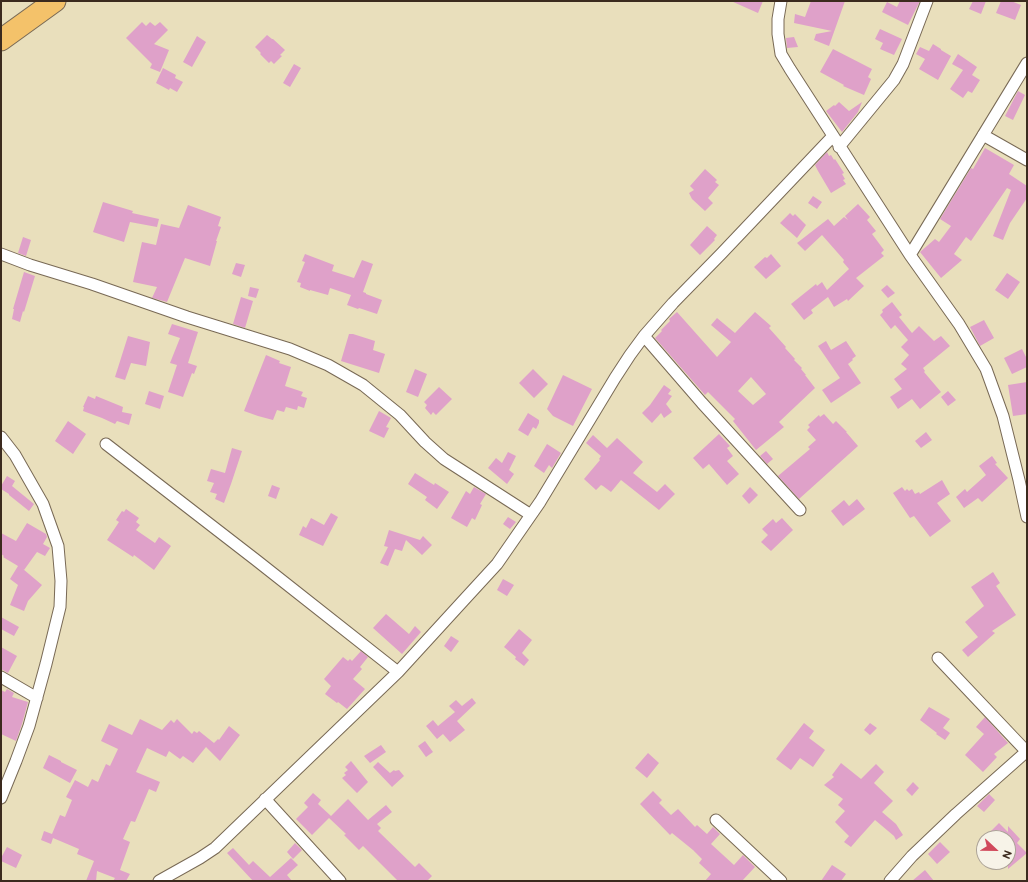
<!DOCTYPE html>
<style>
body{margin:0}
#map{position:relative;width:1028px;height:882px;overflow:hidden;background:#e9dfbc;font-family:"Balsamiq Sans",sans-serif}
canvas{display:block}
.frame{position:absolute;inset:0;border:2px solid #3b2a1e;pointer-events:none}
.north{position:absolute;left:976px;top:830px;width:40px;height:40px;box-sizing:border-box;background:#f7f3e8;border:1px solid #aca397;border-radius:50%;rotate:112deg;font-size:11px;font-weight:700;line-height:16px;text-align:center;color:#3b2a1e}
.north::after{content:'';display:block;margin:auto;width:14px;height:18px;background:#d1495b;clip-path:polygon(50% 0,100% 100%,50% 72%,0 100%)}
</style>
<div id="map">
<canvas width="1028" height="882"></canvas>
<div class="frame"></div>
<div class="north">N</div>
</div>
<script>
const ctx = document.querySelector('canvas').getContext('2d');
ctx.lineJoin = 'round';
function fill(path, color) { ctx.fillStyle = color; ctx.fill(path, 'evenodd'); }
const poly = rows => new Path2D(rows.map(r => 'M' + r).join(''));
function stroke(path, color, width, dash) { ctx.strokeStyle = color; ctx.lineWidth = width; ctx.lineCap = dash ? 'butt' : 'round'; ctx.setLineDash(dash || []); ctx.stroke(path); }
const building = poly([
 [731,1,763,1,758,13],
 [811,1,845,1,829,46,814,40,816,34,832,31,794,23,795,14,805,17],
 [900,1,920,1,908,25,882,12,887,2,897,7],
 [973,1,986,1,981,14,969,9],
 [1001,1,1011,1,1021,5,1015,20,996,13],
 [142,22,146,26,150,22,155,26,160,22,168,30,154,44,169,50,160,72,150,68,152,64,126,38],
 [880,29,902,39,894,55,880,49,883,43,875,39],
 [267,35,272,39,273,39,285,50,280,55,282,56,274,64,271,61,269,63,260,54,261,53,255,47],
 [197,36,206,42,192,67,183,62],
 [794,37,798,47,787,48,786,38],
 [933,44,941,49,941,50,951,56,938,80,919,69,925,59,916,54,920,47,929,51],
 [833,49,872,69,868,77,871,79,864,95,843,86,844,85,820,72],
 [958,54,977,67,972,75,980,80,972,93,968,91,963,98,950,89,963,70,952,64],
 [294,64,301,68,290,87,283,83],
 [163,68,176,75,175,78,183,82,177,92,170,88,169,90,156,83],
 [1018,91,1025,95,1013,120,1005,116],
 [839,102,849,111,862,102,858,112,842,132,826,111,834,105,835,106],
 [985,148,1014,165,1009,174,1027,186,1027,198,1010,223,1003,240,993,236,1011,190,1007,188,971,241,966,237,954,254,962,260,941,278,920,252,935,239,939,242,951,226,940,219,971,168,973,169],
 [827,152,829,156,831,155,834,160,835,159,844,173,842,174,845,179,843,180,846,184,831,193,818,171,815,165],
 [705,169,717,180,715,182,719,185,708,198,713,203,705,211,692,199,689,193,694,190,690,186],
 [813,196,822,202,817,209,808,203],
 [103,202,133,211,132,213,159,219,157,227,130,222,124,242,93,232],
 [858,204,870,217,867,220,876,231,872,234,884,250,881,253,884,256,856,278,864,286,848,301,847,299,834,307,828,297,811,310,813,313,804,320,791,304,816,284,817,286,822,282,827,290,849,269,843,262,844,260,822,235,805,251,797,243,828,219,834,226,844,217,848,220,845,216],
 [188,205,221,217,218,226,221,227,216,241,217,241,210,266,185,258,167,302,152,298,157,287,133,282,142,242,156,245,161,224,179,228],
 [790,213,793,216,795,214,806,225,797,238,780,223],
 [707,226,717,235,714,239,715,240,700,255,690,245],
 [23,237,31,240,26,256,18,253],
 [305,254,334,265,332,271,354,278,362,260,373,264,363,292,366,293,366,294,382,300,377,314,359,308,358,309,347,305,351,295,330,288,328,295,310,290,310,291,300,287,301,283,297,282,305,262,302,261],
 [771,254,781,266,766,279,754,267,765,257,767,258],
 [236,263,245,265,241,277,232,274],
 [24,272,35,276,24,312,23,311,20,322,12,319,14,309,13,309],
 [1007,273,1020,282,1008,299,995,290],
 [887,285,895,293,888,298,881,290],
 [250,287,259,289,256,298,248,296],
 [241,297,253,301,245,328,233,324],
 [892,302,902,315,899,317,912,333,919,326,934,341,941,336,950,346,923,368,925,371,924,372,941,392,920,409,912,399,898,409,890,397,902,389,894,379,907,369,901,364,909,355,901,347,908,340,895,325,891,329,880,315,883,312,882,310],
 [677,312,717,357,731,342,711,325,717,318,735,333,755,312,771,326,769,328,786,347,785,348,795,359,794,360,802,368,801,369,806,375,805,375,815,388,779,422,784,427,756,450,733,421,735,419,708,392,705,395,655,338,662,331,661,330,670,321,669,319],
 [751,377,766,394,753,405,738,391],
 [984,320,994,338,980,346,970,327],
 [172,324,198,332,188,363,197,366,194,374,192,373,183,397,168,392,177,365,170,363,180,338,168,334],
 [349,334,353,334,375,341,373,350,385,354,379,373,341,361],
 [128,336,150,342,146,366,131,363,125,380,115,377],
 [826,341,831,350,846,341,856,356,852,359,853,360,848,364,861,383,831,403,822,390,840,378,818,346],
 [1022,349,1027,359,1027,367,1012,374,1004,358],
 [266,355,280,361,279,363,291,367,285,386,303,392,301,396,307,398,304,408,298,406,297,410,286,407,284,412,277,410,273,420,258,416,244,411],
 [415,369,427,374,418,397,406,392],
 [533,369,548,384,534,398,519,383],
 [563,375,592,389,573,426,553,416,547,409],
 [1027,382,1027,414,1013,416,1008,385],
 [664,385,671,390,668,394,672,396,666,404,672,412,664,418,661,413,652,423,642,413,650,405],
 [439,387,452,399,436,415,433,412,431,415,425,408,427,405,424,402],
 [149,391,164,396,160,409,145,404],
 [948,391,956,400,948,406,941,397],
 [88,396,95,399,96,396,123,407,122,412,132,414,129,425,117,421,115,424,102,418,83,411,84,407,83,407],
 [379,411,391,418,386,427,389,428,384,438,369,431],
 [528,413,539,420,539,423,536,429,533,427,528,436,518,430],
 [824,414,833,424,836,421,847,432,846,432,858,446,799,499,778,476,810,449,808,447,816,440,807,430,810,427,808,425,819,415,820,417],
 [68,421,86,434,73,454,55,441],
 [926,432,932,440,921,448,915,441],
 [719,434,730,446,727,448,733,456,727,461,739,474,727,485,709,464,703,469,693,458],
 [593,435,607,448,617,438,643,462,633,473,657,492,665,484,675,494,659,510,621,480,611,492,603,486,601,485,596,490,584,479,600,460,599,459,601,456,586,443],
 [547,444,561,453,552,468,549,465,544,473,534,466],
 [232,448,242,451,231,484,224,503,215,499,217,494,210,492,214,483,207,481,211,469,225,473],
 [766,451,773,459,767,464,760,456],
 [508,452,516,456,509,470,514,474,507,484,488,468,496,458,502,463],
 [992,456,997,463,995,464,1008,478,982,502,978,498,964,508,956,497,965,489,967,492,986,475,979,466],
 [415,473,434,485,435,483,449,492,437,509,425,500,427,497,408,484],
 [7,476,15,481,12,486,34,504,29,511,9,495,9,494,1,489,1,486],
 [942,480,950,494,937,503,951,521,930,537,914,516,910,518,893,493,902,487,905,491,907,489,909,491,912,489,915,494,919,492,920,494],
 [272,485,280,488,276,499,268,496],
 [474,487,486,494,480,504,482,505,475,520,472,518,467,527,451,518,466,491,470,494],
 [750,487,758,495,749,504,742,496],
 [857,499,865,509,843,526,831,511,844,500,849,506],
 [126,509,139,518,136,522,140,525,136,530,155,543,159,537,171,546,154,570,134,555,133,557,107,540,119,522,116,520,122,511,124,512],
 [331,513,338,517,323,546,299,535,303,526,306,528,311,518,324,525],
 [508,517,516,522,510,529,503,524],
 [782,518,793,530,771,551,761,542,768,535,762,529,773,519,776,523],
 [27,523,46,534,47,537,43,544,50,548,45,556,37,552,24,570,23,569,42,585,28,601,24,611,10,605,18,585,10,579,18,566,3,557,4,556,1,554,1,533,16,541],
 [389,530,420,540,423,536,432,545,422,555,406,540,402,551,395,549,388,566,380,563,388,547,384,546],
 [993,572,1000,583,996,586,1016,615,992,631,995,633,968,657,962,650,978,637,965,622,984,606,971,587],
 [503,579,514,585,507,596,497,590],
 [386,614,409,634,415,626,421,632,402,654,373,628],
 [1,617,19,627,14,636,1,629],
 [519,629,532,640,522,653,529,660,524,666,515,659,516,657,504,647],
 [451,636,459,641,451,652,444,646],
 [1,647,17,656,8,673,1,669],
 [361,651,368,657,360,667,362,669,353,679,365,689,347,709,338,702,337,703,325,694,331,686,324,679,343,657,348,661,350,659,352,661],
 [7,689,14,693,12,697,28,702,22,724,16,741,1,734,1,690,5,692],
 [472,698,476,703,457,721,465,730,450,742,443,734,437,739,426,726,433,720,438,726,455,712,449,706,456,700,462,706],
 [929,707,950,719,943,728,950,733,945,740,936,734,937,733,920,720],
 [985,717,1008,743,994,754,997,757,983,772,965,755,984,734,976,727],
 [140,719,162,730,171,720,174,723,177,719,192,734,194,731,197,733,199,731,214,743,218,739,219,740,229,726,240,735,220,761,206,747,193,763,183,756,180,759,169,751,166,757,147,748,136,772,160,782,156,792,149,789,135,822,131,821,123,839,130,842,120,870,130,874,126,881,113,881,115,878,97,871,96,881,86,881,94,861,77,854,79,849,53,838,51,844,41,840,44,831,52,834,60,815,65,817,72,800,66,797,75,780,88,787,92,779,98,782,106,764,110,766,118,749,101,741,109,724,132,735],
 [804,723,814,731,809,738,825,750,813,767,800,758,791,770,776,759],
 [870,723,877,728,870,735,864,730],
 [425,741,433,752,426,757,418,746],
 [381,745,386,752,370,763,364,756],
 [648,753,659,763,647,778,635,768],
 [49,755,61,761,61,762,77,770,70,783,43,768],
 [351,761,368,782,357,793,342,778,346,775,344,773,348,770,345,767],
 [378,762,390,773,394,770,395,771,399,770,404,776,392,787,373,767],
 [841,763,861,779,876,764,884,772,874,783,893,801,882,812,896,824,903,835,896,840,894,836,875,820,857,840,851,847,844,842,849,836,835,822,845,811,838,805,843,799,824,785,834,777,832,775],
 [913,782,919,788,912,796,906,790],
 [653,791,662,800,659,803,671,815,678,809,695,827,697,825,707,834,713,827,720,834,711,844,734,865,743,855,755,867,742,881,705,881,711,874,699,863,702,859,693,850,672,833,670,835,640,804],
 [313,793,321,800,318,804,331,816,312,835,296,819,308,807,304,803],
 [989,794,995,800,984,812,977,806],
 [348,799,368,820,386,805,392,812,377,824,381,828,378,831,415,867,419,863,432,876,427,881,398,881,363,846,359,850,344,835,346,834,329,818],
 [999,823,1008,832,1008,826,1020,839,1017,843,1027,853,1008,869,1008,838,984,838],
 [940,842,950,852,937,864,928,854],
 [295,843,302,850,293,859,287,852],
 [7,847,22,855,16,868,1,861,1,858],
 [233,848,249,865,253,861,270,877,291,858,298,865,287,875,292,881,253,881,227,853],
 [832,865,846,874,841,881,821,881],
 [925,870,934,881,912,881]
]);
const street = poly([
 [781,1,778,19,778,34,781,54,790,69,910,255,959,324,986,369,1003,416,1019,480,1027,517],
 [983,135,1027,160],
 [839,147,894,80,903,64,927,1],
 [1,254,30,265,92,284,187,317,290,349,328,365,363,385,400,415,425,442,444,459,531,515],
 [910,255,1027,63],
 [644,336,702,403,800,510],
 [1,437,15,455,43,504,58,546,61,581,60,607,46,664,29,726,16,761,1,798],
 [106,444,256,560,398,672],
 [938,658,1026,751],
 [1,677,37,698],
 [265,799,340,881],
 [716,820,781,881],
 [159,881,200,858,215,848,398,672,463,601,497,564,540,502,615,378,630,355,644,336,673,303,721,254,833,136],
 [890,881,912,856,956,814,1027,751]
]);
const highway = poly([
 [1,40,55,1]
]);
fill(building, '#dfa1c9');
stroke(street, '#786955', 13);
stroke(highway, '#786955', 23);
stroke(street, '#fff', 11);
stroke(highway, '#f4c26a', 21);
</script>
